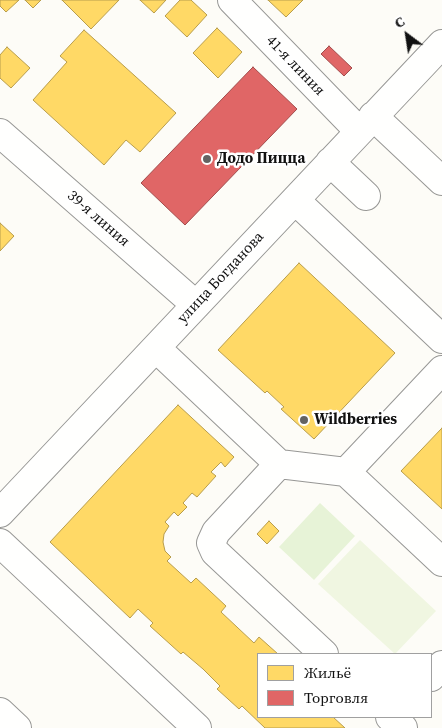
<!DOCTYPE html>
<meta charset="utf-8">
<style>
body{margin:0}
#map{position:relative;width:442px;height:728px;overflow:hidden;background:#fdfcf7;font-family:"Source Serif 4",serif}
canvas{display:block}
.legend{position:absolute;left:257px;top:653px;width:175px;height:65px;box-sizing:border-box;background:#fff;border:1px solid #a0a0a0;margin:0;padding:6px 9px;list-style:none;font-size:15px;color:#111}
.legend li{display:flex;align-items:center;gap:10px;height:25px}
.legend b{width:25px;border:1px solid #a0a0a0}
.north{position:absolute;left:382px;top:10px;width:50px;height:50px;-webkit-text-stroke:4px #fff;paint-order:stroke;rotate:329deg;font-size:14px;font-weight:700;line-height:20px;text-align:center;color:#111}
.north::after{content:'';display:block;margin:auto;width:18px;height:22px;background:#111;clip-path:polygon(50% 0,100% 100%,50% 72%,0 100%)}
</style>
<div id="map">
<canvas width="442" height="728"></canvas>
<ul class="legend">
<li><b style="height:14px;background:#ffd966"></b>Жильё</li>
<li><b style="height:14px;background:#e06666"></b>Торговля</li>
</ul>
<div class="north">С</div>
</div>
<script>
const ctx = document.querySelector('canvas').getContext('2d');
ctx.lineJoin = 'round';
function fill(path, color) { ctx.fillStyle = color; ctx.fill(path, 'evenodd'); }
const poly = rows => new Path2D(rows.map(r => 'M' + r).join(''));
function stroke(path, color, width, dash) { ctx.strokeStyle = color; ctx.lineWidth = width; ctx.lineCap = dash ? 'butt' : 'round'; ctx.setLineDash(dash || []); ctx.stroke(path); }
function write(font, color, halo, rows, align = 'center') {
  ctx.font = font + ' "Source Serif 4",serif'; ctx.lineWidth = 5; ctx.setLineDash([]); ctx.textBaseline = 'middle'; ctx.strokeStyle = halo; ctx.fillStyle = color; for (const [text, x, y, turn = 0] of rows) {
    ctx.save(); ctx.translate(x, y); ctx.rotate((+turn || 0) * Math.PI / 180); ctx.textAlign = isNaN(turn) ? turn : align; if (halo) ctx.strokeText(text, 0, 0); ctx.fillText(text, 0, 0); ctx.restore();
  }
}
const green = poly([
 [320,503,355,536,314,580,279,547]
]);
const pitch = poly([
 [360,540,436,611,395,654,318,584]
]);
const homes = poly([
 [0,0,19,0,6,12,0,6,0,0],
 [25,0,41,0,33,8,25,0],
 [62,0,119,0,91,29,62,0],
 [140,0,166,0,154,13,140,0],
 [180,0,191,0,207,15,187,37,165,16,180,0],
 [268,0,303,0,286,17,268,0],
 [217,28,242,52,218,78,193,53,217,28],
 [84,30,176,113,140,152,126,140,104,165,33,100,67,62,60,56,84,30],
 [7,47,30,68,11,88,0,78,0,55,7,47],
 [0,223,14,236,0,251,0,223],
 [299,263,395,353,314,439,281,409,284,407,267,391,265,393,218,350,299,263],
 [178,405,234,457,225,467,221,462,211,472,216,476,197,497,192,493,183,503,187,507,178,516,174,512,165,522,169,526,164,534,163,542,165,551,171,557,167,561,191,583,196,578,226,606,221,612,254,643,259,637,278,654,258,654,258,717,333,717,345,728,265,728,242,706,239,709,217,689,220,686,203,669,183,652,181,654,150,626,153,623,138,609,130,618,50,542,178,405],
 [442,428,442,509,401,471,442,428],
 [269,521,279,531,267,544,257,534,269,521]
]);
const shops = poly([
 [329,46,352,68,344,76,321,54,329,46],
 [253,67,297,109,185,225,141,183,253,67]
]);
const minor = poly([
 [232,0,359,131],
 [373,116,442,181],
 [0,133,196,305],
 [330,162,366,196],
 [295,200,442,339],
 [156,348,279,464,346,472,442,562],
 [279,464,216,532,211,543,215,552,324,654],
 [346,472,442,370],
 [0,513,442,44],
 [0,543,197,728],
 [431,677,442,665],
 [0,712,17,728],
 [390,717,403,728]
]);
const markers = [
 [207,159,5,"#646362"],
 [304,420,5,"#646362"]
];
const streetNames = [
 ["41-я линия",295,66,46],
 ["39-я линия",98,219,41],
 ["улица Богданова",221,278,-47]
];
const poiNames = [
 ["Додо Пицца",217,159],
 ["Wildberries",314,420]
];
fill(green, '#e7f3d7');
fill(pitch, '#f0f6e1');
fill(homes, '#ffd966');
stroke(homes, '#b89d4c', 1);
fill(shops, '#e06666');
stroke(shops, '#a24c4c', 1);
stroke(minor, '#979795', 30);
stroke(minor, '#fffffe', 28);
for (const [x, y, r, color] of markers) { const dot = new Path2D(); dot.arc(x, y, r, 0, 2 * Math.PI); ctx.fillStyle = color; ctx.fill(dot); stroke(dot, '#fff', 2); }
write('15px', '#111', '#fff', streetNames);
write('bold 15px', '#111', '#fff', poiNames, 'left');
</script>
